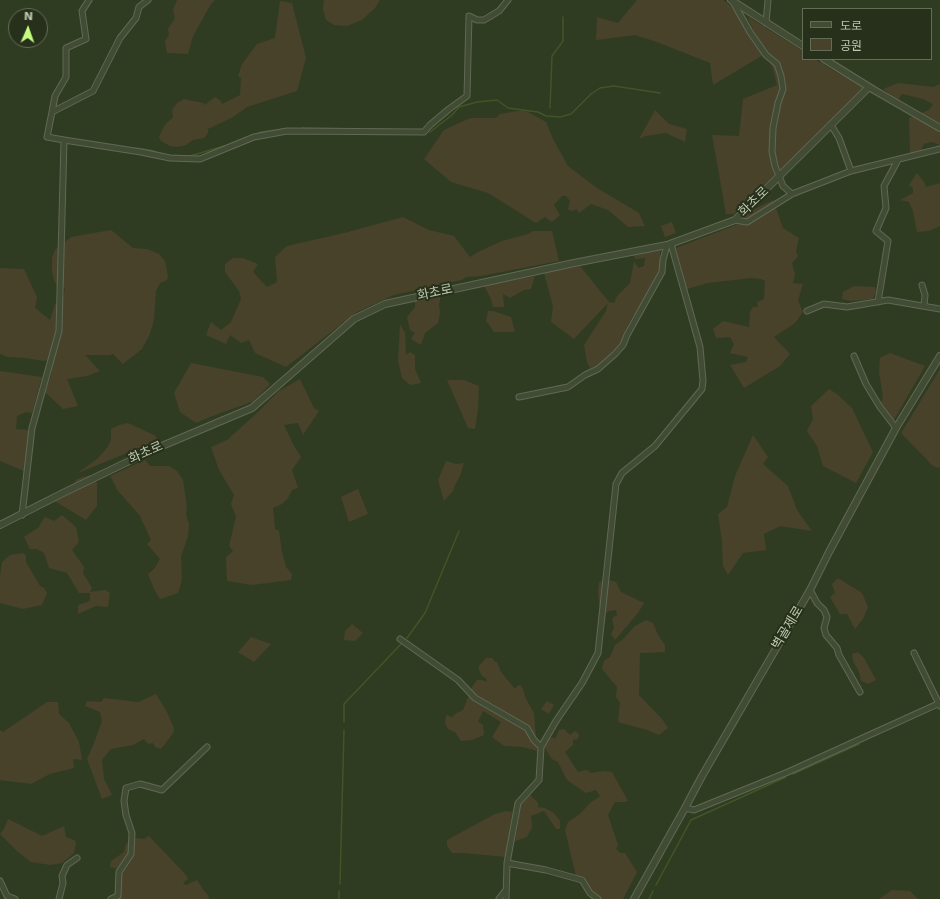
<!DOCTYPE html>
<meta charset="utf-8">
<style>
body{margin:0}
#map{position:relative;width:940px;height:899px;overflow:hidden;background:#303c21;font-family:"DejaVu Sans","Noto Sans KR",sans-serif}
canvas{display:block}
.legend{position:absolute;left:802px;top:8px;width:130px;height:52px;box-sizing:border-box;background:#27301a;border:1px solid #636d56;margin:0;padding:5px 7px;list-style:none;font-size:12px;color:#bdc8b0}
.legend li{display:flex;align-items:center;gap:8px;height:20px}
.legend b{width:20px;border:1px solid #636d56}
.north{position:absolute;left:8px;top:8px;width:40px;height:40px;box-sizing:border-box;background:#27301a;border:1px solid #636d56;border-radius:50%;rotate:2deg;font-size:11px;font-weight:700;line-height:16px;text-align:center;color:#bdc8b0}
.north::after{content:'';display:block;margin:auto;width:14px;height:18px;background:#c3fd80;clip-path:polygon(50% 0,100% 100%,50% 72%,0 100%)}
</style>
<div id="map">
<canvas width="940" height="899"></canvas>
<ul class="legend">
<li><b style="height:5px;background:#424c35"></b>도로</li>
<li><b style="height:11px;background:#48422b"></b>공원</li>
</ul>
<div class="north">N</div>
</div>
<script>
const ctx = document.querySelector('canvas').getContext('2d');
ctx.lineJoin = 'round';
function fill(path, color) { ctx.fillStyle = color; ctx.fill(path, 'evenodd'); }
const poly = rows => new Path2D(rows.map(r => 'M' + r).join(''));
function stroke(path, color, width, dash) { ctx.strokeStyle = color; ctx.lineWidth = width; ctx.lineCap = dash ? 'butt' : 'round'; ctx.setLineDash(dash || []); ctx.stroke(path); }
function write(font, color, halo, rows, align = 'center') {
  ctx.font = font + ' "DejaVu Sans","Noto Sans KR",sans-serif'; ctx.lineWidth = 4; ctx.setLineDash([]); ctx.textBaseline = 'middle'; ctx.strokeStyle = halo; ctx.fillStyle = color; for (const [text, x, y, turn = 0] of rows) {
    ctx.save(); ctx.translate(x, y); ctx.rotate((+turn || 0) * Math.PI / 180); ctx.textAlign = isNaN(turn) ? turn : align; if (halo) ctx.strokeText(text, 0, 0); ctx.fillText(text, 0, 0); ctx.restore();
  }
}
const green = poly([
 [177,0,215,0,211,4,193,36,188,54,167,53,165,41,169,35,168,29,175,18,173,10],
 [324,0,380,0,375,8,362,20,347,26,334,25,326,20,323,10],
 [637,0,723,0,731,6,763,55,713,85,710,63,657,42,635,35,596,40,597,17,618,23],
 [280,1,292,3,306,58,297,91,247,107,233,117,208,129,208,133,204,138,193,140,186,145,178,147,170,146,161,141,159,137,164,126,173,117,172,110,177,103,184,99,203,103,205,105,215,97,220,100,222,104,240,95,241,78,238,76,242,64,257,44,275,38],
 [747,16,803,51,803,59,815,59,834,71,866,88,734,214,726,214,712,135,739,136,743,99,777,85,773,69,749,21],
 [898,83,933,87,940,84,940,145,932,142,924,144,921,151,910,153,909,118,929,110,933,104,923,99,902,94,898,100,883,89],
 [524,110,546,122,553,139,568,166,597,188,639,213,645,226,628,227,608,210,591,204,579,213,577,209,572,211,568,209,570,201,566,196,562,196,554,205,560,215,552,222,545,217,536,223,488,193,451,182,424,159,444,130,470,118,496,118,500,114],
 [655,110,669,124,687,129,685,142,666,133,645,136,639,139],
 [917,173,924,182,926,187,940,183,940,226,929,231,917,232,913,211,909,202,900,200,913,193,913,188,909,185],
 [773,200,783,228,799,238,796,251,798,256,792,263,795,274,793,283,803,284,798,300,803,312,795,323,774,337,790,354,780,366,744,388,730,365,746,362,748,357,730,353,734,344,730,337,716,338,713,329,723,321,749,327,750,312,753,307,758,307,757,302,764,299,765,281,761,279,751,278,708,283,687,289,676,248,736,225,744,217,755,209],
 [403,217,429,230,454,236,470,257,478,252,502,241,528,234,533,231,552,231,559,261,481,276,467,277,461,280,394,295,357,312,286,367,255,353,249,340,241,343,230,335,226,344,206,335,211,322,221,330,231,322,241,299,239,291,225,272,225,264,233,258,243,258,258,264,253,272,267,287,277,282,275,257,287,246,344,233],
 [672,222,676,233,665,237,661,226],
 [111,230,133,248,147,249,159,254,165,261,168,276,167,280,160,283,156,291,154,320,150,334,142,349,123,364,112,353,111,355,85,355,100,371,87,376,67,379,78,406,63,409,45,392,51,376,53,358,44,361,25,358,8,357,0,354,0,268,24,269,37,297,35,308,50,320,55,304,62,303,65,288,55,283,52,272,52,258,55,250,71,237],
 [660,250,660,267,656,278,636,313,632,317,625,331,622,342,617,350,608,358,604,360,597,366,590,368,587,362,584,345,606,311,608,303,574,339,551,322,553,306,544,273,580,266,609,302,614,303,617,296,630,283,634,262,639,268,644,266,645,258,635,259,634,254,647,251],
 [535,276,531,289,524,290,510,298,503,294,504,307,493,307,491,299,484,286],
 [854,286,875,287,876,291,873,299,851,301,842,299,843,292],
 [441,294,439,305,440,313,438,323,425,333,421,345,411,339,415,333,410,330,407,317,415,307,415,301],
 [488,311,493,311,511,317,515,332,494,332,488,323,486,322],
 [400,324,405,333,406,355,410,352,415,355,415,369,421,383,410,385,402,378,398,361],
 [890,353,925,366,894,420,881,406,883,397,879,372,880,358],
 [191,363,263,377,270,384,254,401,210,417,196,423,180,412,174,393],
 [940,369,940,467,939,468,933,466,901,433],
 [0,371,42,377,32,413,26,412,17,416,16,429,30,430,24,471,0,461],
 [300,379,314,408,319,411,303,435,298,423,284,425,294,446,301,457,292,470,298,488,292,490,288,498,282,504,273,508,275,529,279,531,282,552,286,567,292,574,291,580,252,585,227,581,226,557,233,551,229,546,236,517,231,504,234,495,219,470,211,447,227,440,256,414,279,391],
 [447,380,464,380,479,386,478,410,475,429,468,428],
 [829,389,837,394,852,408,873,452,856,483,823,466,817,446,807,431,813,419,811,406],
 [128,423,154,435,159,440,78,473,97,459,107,448,111,440,111,429,119,425],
 [753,435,768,457,763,464,788,486,797,510,812,531,780,526,764,534,766,550,743,553,728,575,723,566,722,542,718,514,727,507,735,476],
 [145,460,150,466,169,466,177,471,183,480,187,507,186,515,189,524,188,536,181,557,182,580,178,593,160,599,154,589,148,574,154,569,160,559,147,544,151,540,140,516,118,491,110,476],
 [446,461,456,464,464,463,460,476,455,485,453,491,444,501,438,480],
 [90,475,97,483,97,506,86,520,53,500,73,490,73,484,77,479],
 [358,489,368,514,349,522,341,497],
 [62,515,76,527,79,542,72,550,84,567,83,573,92,588,90,592,105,590,110,593,108,607,96,606,78,614,78,605,90,601,90,593,79,593,67,573,49,568,44,553,37,549,30,549,24,537,39,527,41,523,45,517,54,521],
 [23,553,26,556,26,562,40,586,44,588,47,593,42,605,23,609,0,603,0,576,2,562,10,555],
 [838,578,862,593,868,607,863,619,855,629,847,614,840,614,830,597,835,593,832,584],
 [609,580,616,582,621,592,644,603,638,613,615,640,611,634,614,628,612,618,617,615,616,610,609,611,606,613,599,605,598,592,599,582],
 [646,620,653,623,658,635,665,645,665,652,640,653,639,695,662,719,668,728,659,735,647,730,618,722,620,703,616,697,617,687,602,669,604,661,610,657,615,645,623,639,635,626],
 [352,624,363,633,355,641,344,640,345,631],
 [251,637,271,644,254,662,238,652],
 [858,652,864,658,876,680,868,684,861,681,859,672,853,661,852,654],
 [486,658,492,658,495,662,497,662,501,672,515,689,517,686,520,685,523,689,525,697,534,713,537,751,523,747,504,746,492,737,501,722,483,711,478,722,483,725,484,735,472,740,461,741,455,732,448,729,445,723,446,715,452,717,455,714,463,710,472,687,477,680,482,680,487,682,486,678,482,676,478,667],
 [492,703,509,715,523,723,489,708],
 [156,694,167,712,173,726,174,732,161,749,155,747,153,743,148,744,144,739,133,745,111,749,102,760,104,779,112,795,102,799,87,759,92,748,102,721,100,712,85,706,87,701,101,702,104,698,138,702],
 [547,701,554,705,549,714,541,709],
 [47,702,58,702,59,714,69,723,79,742,82,760,73,759,74,768,50,774,31,784,0,780,0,730,3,732],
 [564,729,570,735,575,731,579,734,578,739,573,740,573,745,565,752,578,772,587,770,591,773,603,771,612,772,628,801,623,802,615,802,608,815,618,845,616,849,620,853,625,853,637,872,623,899,593,899,576,876,565,830,568,822,580,814,590,803,600,796,596,790,586,793,567,780,558,762,552,759,544,747,548,738,556,738,559,730],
 [530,795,538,803,538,807,545,808,554,813,560,821,560,829,556,829,544,811,531,816,532,827,527,837,515,841,521,804],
 [505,811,512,812,506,857,465,853,452,853,447,846,447,840,493,815],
 [8,819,42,836,64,826,66,837,74,840,76,842,74,853,62,863,50,865,31,862,18,852,0,834,4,829],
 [149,836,186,875,188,879,183,883,186,885,197,880,204,891,208,895,209,899,111,899,116,889,118,869,110,867,111,861,124,852,126,844,135,838,144,839],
 [892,890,910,891,918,899,879,899]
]);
const stream = poly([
 [550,108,552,56,563,41,563,17],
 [302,128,421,130],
 [430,132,452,115,459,107,477,102,497,100,508,108,538,112,546,116,560,117,571,114,591,94,600,88,614,86,660,93],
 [256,134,261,132,285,129],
 [133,148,150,150,166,155],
 [190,156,224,146],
 [407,638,425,613,459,531],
 [344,722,344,704,401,644],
 [793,774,859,744],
 [340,884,344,730],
 [656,885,691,820,786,777],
 [339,899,339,891],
 [649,899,653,891]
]);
const minor = poly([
 [89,0,82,11,86,39,66,48,66,77,55,96,52,112,93,91,120,38,136,18,139,7,148,0],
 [733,2,750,32,766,55,777,64,781,76,783,89,778,103,773,128,772,152,775,166,783,186,792,194],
 [766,23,768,0],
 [831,125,839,138,851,171],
 [64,140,141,152,170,158,200,159,254,137,287,131,424,132,430,125,449,109,467,96,469,16,477,20,484,20,499,11,508,0],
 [735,220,747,222,792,194,851,171,940,149],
 [922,285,925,295,924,306],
 [878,302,888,241,876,231,886,208,884,186,898,160],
 [807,311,824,304,847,307,888,300,940,309],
 [854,356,866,384,880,407,896,428],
 [519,397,568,387,585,375,598,369,615,354,623,345,627,335,662,272,663,260,667,245],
 [22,515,32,428,59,331,64,140,47,137,52,112],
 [810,590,817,603,824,610,827,617,824,628,826,635,837,648,839,655,860,692],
 [400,639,458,680,475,698,527,728,534,740,541,747,539,780,518,803,507,863,506,899],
 [914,653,940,706],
 [541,747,556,721,582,683,598,653,616,484,622,473,655,446,702,389,703,381,700,347,671,244],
 [685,808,694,810,788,772,940,703],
 [507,863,546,870,582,880,590,893,598,899],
 [0,881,7,896,15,899],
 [59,899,63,883,62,876,67,865,77,858],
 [111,899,118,896,119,872,131,854,132,833,126,815,124,801,126,788,140,784,162,790,207,747],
 [499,899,506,890]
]);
const tertiary = poly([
 [731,0,803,46],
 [824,59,874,90,940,128],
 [0,525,61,494,150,451,252,408,354,319,385,304,574,263,667,245,735,220,869,87],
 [634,899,685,808,702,776,810,590,829,552,896,428,940,356]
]);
const streetNames = [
 ["화초로",754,202,-44],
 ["화초로",435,293,-12],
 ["화초로",146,453,-24],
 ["벽골제로",788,628,-59]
];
fill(green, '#48422b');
stroke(stream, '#415528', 1.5);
stroke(minor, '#606953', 7);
stroke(tertiary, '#606953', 8);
stroke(minor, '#424c35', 5);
stroke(tertiary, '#424c35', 6);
write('13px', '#bdc8b0', '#27301a', streetNames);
</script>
